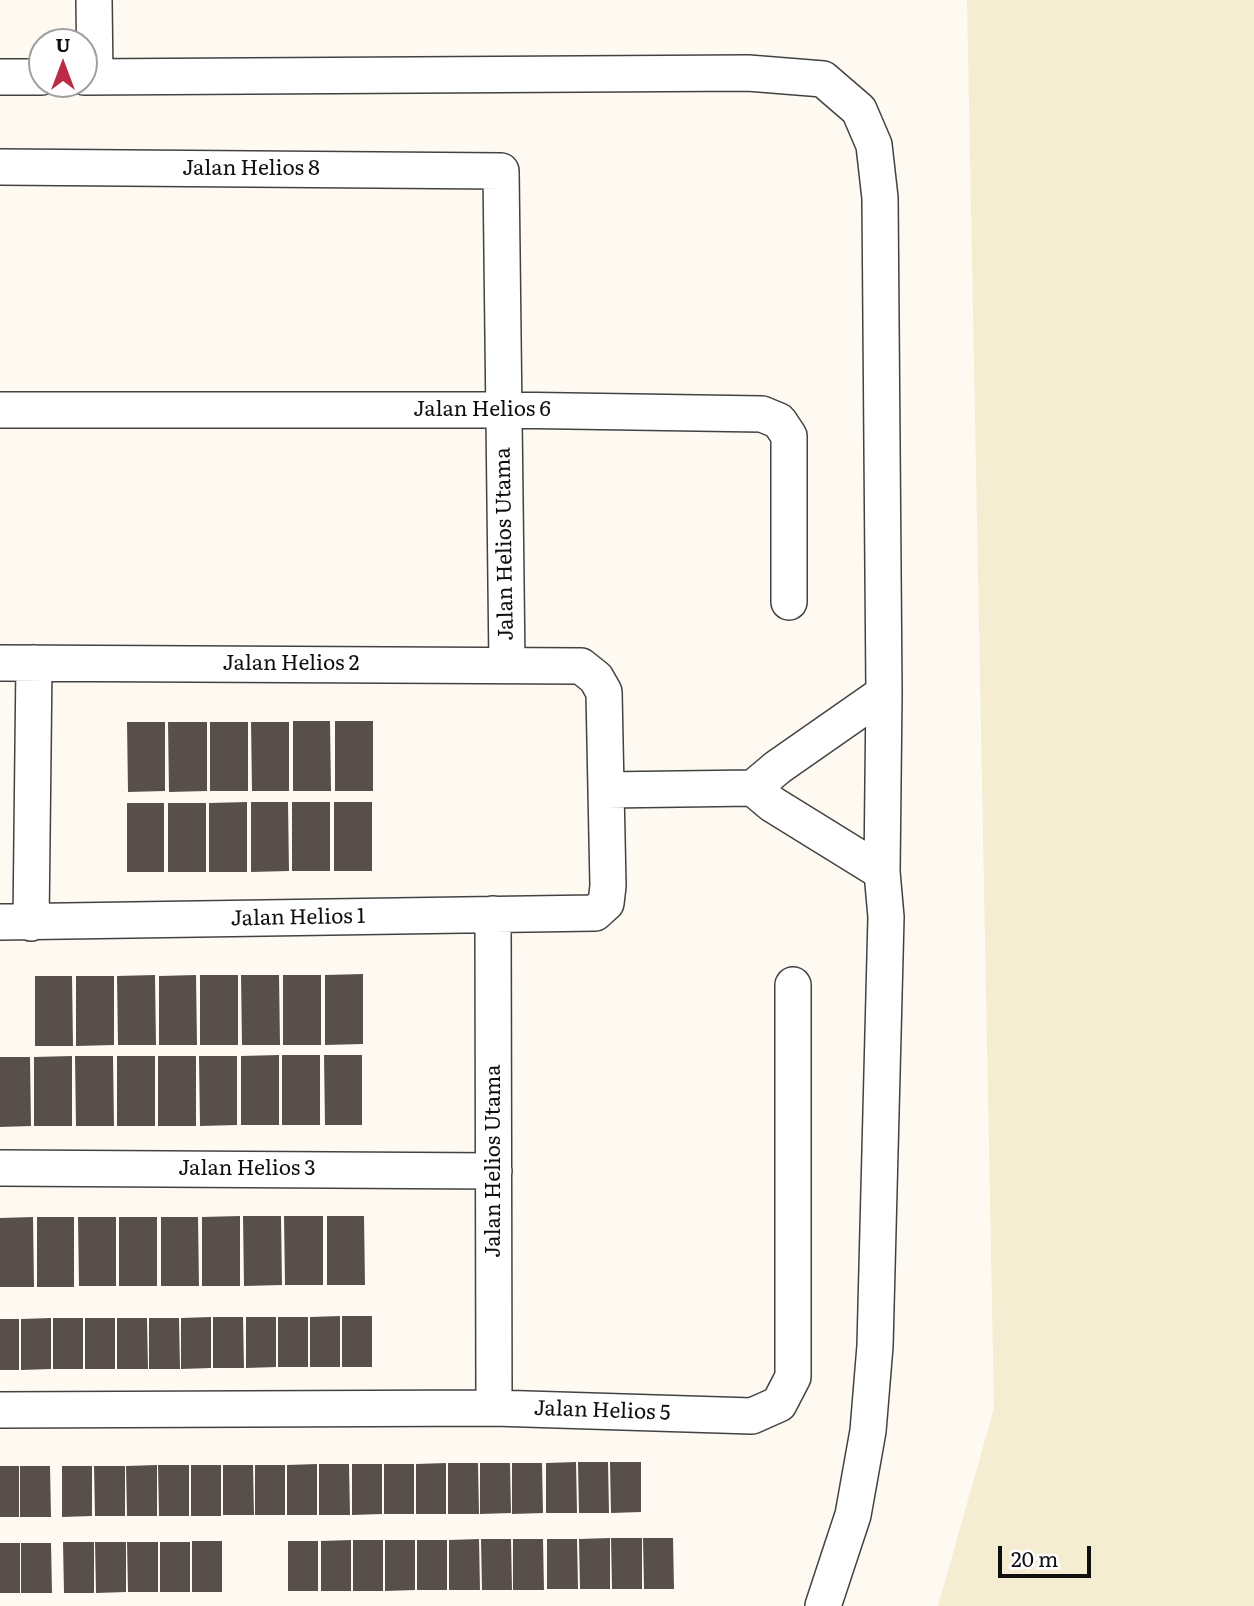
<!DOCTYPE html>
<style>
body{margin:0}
#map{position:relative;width:1254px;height:1606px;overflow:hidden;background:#fefaf2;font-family:Literata,serif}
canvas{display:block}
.north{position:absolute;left:28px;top:28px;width:70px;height:70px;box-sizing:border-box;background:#fff;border:2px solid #9f9f9f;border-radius:50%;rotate:0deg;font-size:19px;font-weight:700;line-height:28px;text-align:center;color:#0f0f0f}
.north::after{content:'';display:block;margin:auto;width:24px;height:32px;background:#bb2b45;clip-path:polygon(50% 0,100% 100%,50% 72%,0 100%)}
.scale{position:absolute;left:998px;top:1546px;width:93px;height:32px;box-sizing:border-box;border:4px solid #0f0f0f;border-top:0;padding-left:9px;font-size:21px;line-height:24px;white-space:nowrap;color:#0f0f0f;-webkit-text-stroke:5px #fff;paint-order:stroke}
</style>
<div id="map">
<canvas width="1254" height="1606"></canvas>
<div class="north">U</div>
<div class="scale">20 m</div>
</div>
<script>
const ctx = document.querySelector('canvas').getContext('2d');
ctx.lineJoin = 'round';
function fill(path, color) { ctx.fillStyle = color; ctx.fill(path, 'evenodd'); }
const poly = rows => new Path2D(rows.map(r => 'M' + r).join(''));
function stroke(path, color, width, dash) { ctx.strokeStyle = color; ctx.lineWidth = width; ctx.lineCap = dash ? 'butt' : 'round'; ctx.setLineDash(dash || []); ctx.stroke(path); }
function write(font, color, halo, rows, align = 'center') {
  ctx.font = font + ' Literata,serif'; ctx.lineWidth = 7; ctx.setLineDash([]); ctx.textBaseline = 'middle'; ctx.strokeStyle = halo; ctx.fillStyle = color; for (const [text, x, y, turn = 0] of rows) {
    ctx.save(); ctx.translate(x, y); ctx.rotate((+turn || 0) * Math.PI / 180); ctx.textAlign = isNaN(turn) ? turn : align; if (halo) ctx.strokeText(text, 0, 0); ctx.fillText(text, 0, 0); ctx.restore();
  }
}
const farmland = poly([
 [967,0,1254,0,1254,1606,938,1606,994,1408]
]);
const building = poly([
 [293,721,330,721,331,791,293,791],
 [335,721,373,721,373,791,335,791],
 [127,722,165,722,165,791,128,792],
 [168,722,207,722,207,791,169,792],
 [210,722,248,722,248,791,210,791],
 [251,722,289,722,289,791,252,791],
 [247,802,247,872,209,872,209,803],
 [251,802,288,802,289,871,251,872],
 [292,802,330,802,330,871,292,871],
 [334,802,372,802,372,871,334,871],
 [127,803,164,803,164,872,127,872],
 [168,803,206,803,206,872,168,872],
 [363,974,363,1044,325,1045,325,975],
 [155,975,156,1045,118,1045,117,976],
 [196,975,197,1045,159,1045,159,976],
 [200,975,238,975,238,1045,200,1045],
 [241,975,279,975,280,1045,242,1045],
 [283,975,321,975,321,1045,283,1045],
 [35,976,72,976,73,1046,35,1046],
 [76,976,114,976,114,1045,76,1046],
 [279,1055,279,1125,241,1125,241,1056],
 [282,1055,320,1055,320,1125,282,1125],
 [324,1055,362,1055,362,1125,325,1125],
 [72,1056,72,1126,34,1126,34,1057],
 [75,1056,113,1056,114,1126,76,1126],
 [117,1056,155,1056,155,1126,117,1126],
 [158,1056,196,1056,196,1126,158,1126],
 [199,1056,237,1056,237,1125,200,1126],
 [0,1057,30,1057,31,1126,0,1127],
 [240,1216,240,1286,202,1286,202,1217],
 [243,1216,281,1216,282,1285,244,1286],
 [284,1216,323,1216,323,1285,285,1285],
 [327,1216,364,1216,365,1285,327,1285],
 [33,1217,34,1287,0,1287,0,1218],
 [37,1217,74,1217,74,1287,37,1287],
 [78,1217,116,1217,116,1286,79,1286],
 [119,1217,157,1217,157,1286,119,1286],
 [161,1217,198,1217,199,1286,161,1286],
 [340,1316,340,1367,310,1367,310,1317],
 [342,1316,372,1316,372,1367,342,1367],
 [211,1317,211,1368,181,1369,181,1318],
 [213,1317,243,1317,244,1368,213,1368],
 [246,1317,276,1317,276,1367,246,1368],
 [278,1317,308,1317,308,1367,278,1367],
 [51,1318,51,1369,21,1370,21,1319],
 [53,1318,83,1318,83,1369,53,1369],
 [85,1318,115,1318,115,1369,85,1369],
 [117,1318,147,1318,148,1369,117,1369],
 [149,1318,179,1318,180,1369,149,1369],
 [0,1319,19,1319,19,1370,0,1370],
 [576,1462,577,1513,546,1513,546,1463],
 [578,1462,608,1462,609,1513,579,1513],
 [610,1462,641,1462,641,1512,611,1513],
 [446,1463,446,1514,416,1514,416,1464],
 [448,1463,478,1463,479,1514,448,1514],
 [480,1463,510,1463,511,1513,480,1514],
 [512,1463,542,1463,543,1513,512,1514],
 [317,1464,317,1515,287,1515,287,1465],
 [319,1464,349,1464,350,1515,319,1515],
 [352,1464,382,1464,382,1514,352,1515],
 [384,1464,414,1464,414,1514,384,1514],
 [157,1465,157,1516,127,1516,126,1466],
 [158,1465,189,1465,189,1516,159,1516],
 [191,1465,221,1465,221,1516,191,1516],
 [223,1465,253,1465,254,1515,223,1515],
 [255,1465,285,1465,285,1515,255,1515],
 [0,1466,19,1466,19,1517,0,1517],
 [20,1466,50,1466,51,1517,20,1517],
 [62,1466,92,1466,92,1516,62,1517],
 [94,1466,125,1466,125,1516,95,1516],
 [610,1538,610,1589,580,1589,579,1539],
 [611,1538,642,1538,642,1589,612,1589],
 [643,1538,673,1538,674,1589,644,1589],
 [479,1539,480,1590,449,1590,449,1540],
 [481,1539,511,1539,512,1590,482,1590],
 [513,1539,543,1539,544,1590,513,1590],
 [547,1539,577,1539,578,1589,547,1589],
 [351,1540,351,1591,321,1591,321,1541],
 [353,1540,383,1540,383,1591,353,1591],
 [385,1540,415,1540,415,1590,385,1591],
 [417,1540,447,1540,447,1590,417,1590],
 [192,1541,222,1541,222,1592,192,1592],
 [288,1541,318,1541,318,1591,288,1591],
 [63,1542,94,1542,94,1593,64,1593],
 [95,1542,126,1542,126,1592,96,1593],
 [127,1542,158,1542,158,1592,128,1592],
 [160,1542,190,1542,190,1592,160,1592],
 [0,1543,20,1543,20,1593,0,1593],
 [21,1543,51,1543,52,1593,21,1593]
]);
const minor = poly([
 [94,0,95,77],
 [0,77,42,77],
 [84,77,748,73,823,79,859,110,874,145,880,198,884,693,882,872,886,917,875,1346,868,1431,853,1515,823,1606],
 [0,167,501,171,507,665],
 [0,410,504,410,762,414,779,421,789,436,789,602],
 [0,663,581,666,596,678,604,692,606,790,753,788,778,767,884,693],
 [753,788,772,804,882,872],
 [493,914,494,1408],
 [0,922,595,913,606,903,608,886,606,790],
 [31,923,34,663],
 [0,1168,494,1171],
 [0,1410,494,1408,752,1416,779,1404,793,1377,793,985]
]);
const streetNames = [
 ["Jalan Helios 8",251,169],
 ["Jalan Helios 6",482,410],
 ["Jalan Helios Utama",505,544,-91],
 ["Jalan Helios 2",291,664],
 ["Jalan Helios 1",298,918,-1],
 ["Jalan Helios Utama",494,1161,-90],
 ["Jalan Helios 3",247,1169],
 ["Jalan Helios 5",602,1411,2]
];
fill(farmland, '#f4edd2');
fill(building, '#584f4c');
stroke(minor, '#424242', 38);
stroke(minor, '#fff', 35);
write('21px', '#0f0f0f', '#fff', streetNames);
</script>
